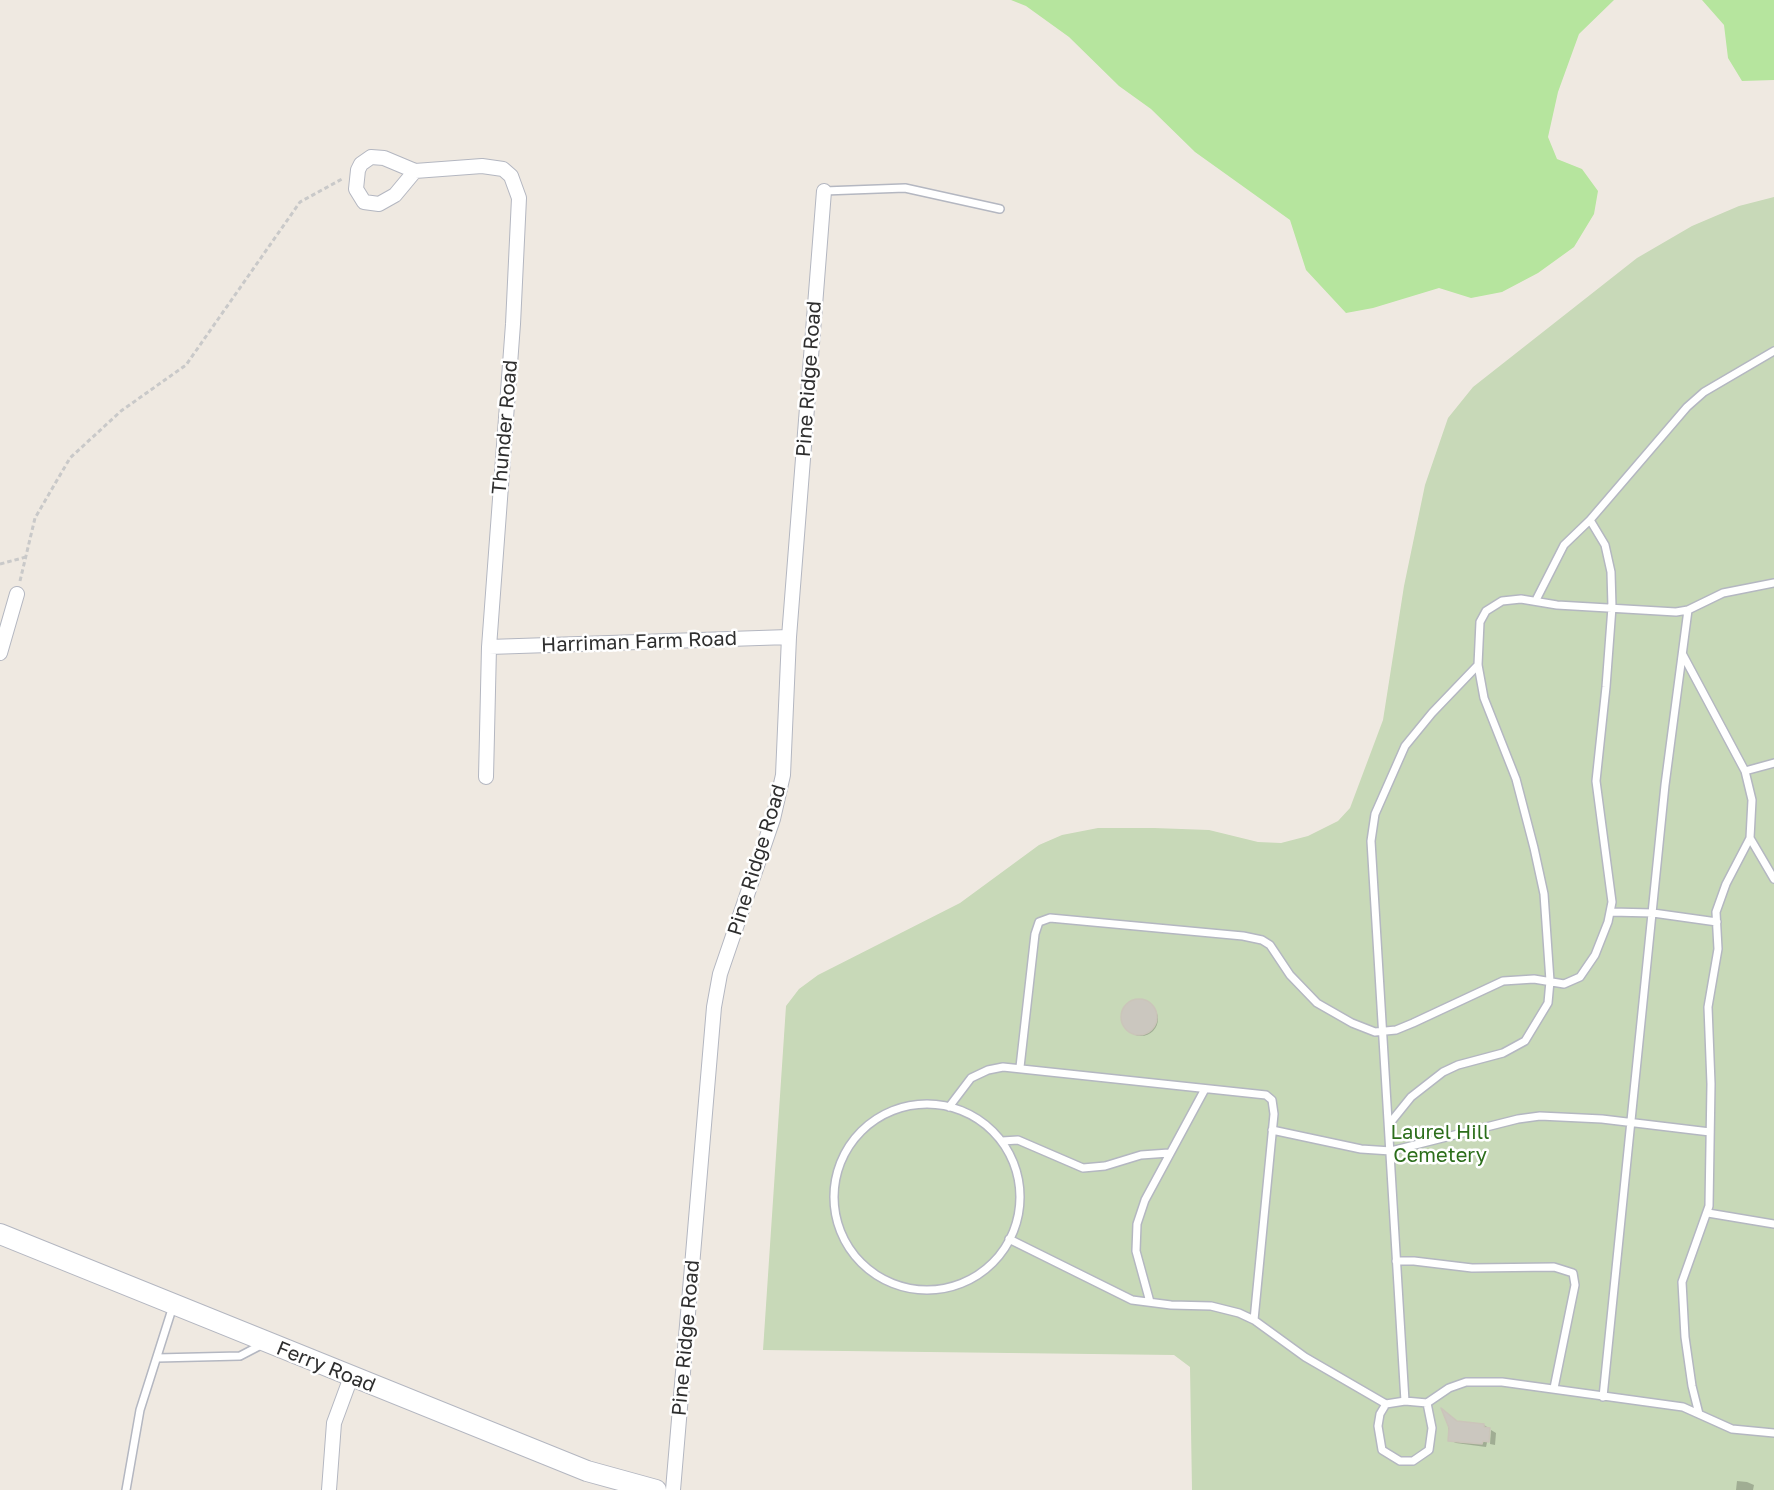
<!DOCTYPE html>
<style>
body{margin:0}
canvas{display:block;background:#efe9e1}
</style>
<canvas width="1774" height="1490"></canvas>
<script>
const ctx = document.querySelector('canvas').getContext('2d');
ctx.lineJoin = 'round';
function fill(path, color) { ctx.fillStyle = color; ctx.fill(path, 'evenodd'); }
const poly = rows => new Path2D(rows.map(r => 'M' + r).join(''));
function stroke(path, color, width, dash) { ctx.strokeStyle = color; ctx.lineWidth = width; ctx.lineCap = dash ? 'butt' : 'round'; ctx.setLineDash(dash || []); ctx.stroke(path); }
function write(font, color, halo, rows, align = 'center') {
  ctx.font = font + ' "Golos Text",sans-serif'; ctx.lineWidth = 5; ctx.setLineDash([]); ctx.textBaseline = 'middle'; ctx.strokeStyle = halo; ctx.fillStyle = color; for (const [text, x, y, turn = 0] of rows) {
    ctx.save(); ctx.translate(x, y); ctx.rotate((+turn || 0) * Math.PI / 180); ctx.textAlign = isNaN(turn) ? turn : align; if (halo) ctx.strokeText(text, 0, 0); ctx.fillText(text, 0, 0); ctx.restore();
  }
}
const green = poly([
 [1011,0,1614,0,1579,34,1558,92,1548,137,1557,159,1582,169,1598,191,1594,214,1574,247,1538,273,1502,292,1471,298,1439,288,1373,308,1346,313,1306,270,1290,220,1195,152,1151,109,1119,86,1069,37,1026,6],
 [1702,0,1774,0,1774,80,1742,81,1728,58,1724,25]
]);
const cemetery = poly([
 [1774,197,1774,1490,1192,1490,1190,1367,1174,1355,763,1350,786,1006,799,989,818,975,960,903,1039,845,1062,835,1098,828,1154,828,1209,830,1258,842,1281,843,1308,836,1338,821,1350,808,1383,720,1404,586,1425,485,1448,418,1473,387,1637,258,1692,226,1739,206]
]);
const shadow = poly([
 '1124 1019a17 17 0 1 1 34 0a17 17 0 1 1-34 0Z',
 [1448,1414,1459,1423,1484,1425,1490,1429,1486,1447,1456,1443,1449,1440],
 [1491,1430,1496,1433,1495,1445,1490,1444],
 [1737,1481,1747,1482,1754,1485,1753,1490,1736,1490]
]);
const building = poly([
 '1121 1017a18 18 0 1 1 36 0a18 18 0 1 1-36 0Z',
 [1441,1408,1457,1421,1484,1424,1484,1427,1490,1428,1489,1442,1483,1441,1482,1444,1448,1441,1449,1428,1441,1408]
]);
const path = poly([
 [0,564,26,557],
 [20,581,35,518,70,458,121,411,186,365,300,202,342,179]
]);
const service = poly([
 [824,191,905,188,1000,209],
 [1536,600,1564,545,1590,520,1687,407,1704,392,1774,351],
 [1683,655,1745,771,1752,800,1750,838,1726,884,1716,912,1718,949,1708,1007,1711,1084,1709,1206,1682,1282,1685,1337,1692,1386,1699,1414],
 [1745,771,1774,763],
 [1750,838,1774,879],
 [1611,912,1653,913,1717,922],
 [1020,1067,1035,934,1039,922,1050,918,1243,936,1262,940,1270,945,1290,975,1317,1003,1352,1023,1375,1032,1396,1030,1413,1023,1503,981,1534,979,1564,984,1580,977,1595,955,1608,922,1612,902,1596,781,1606,687,1612,607,1611,572,1605,545,1590,520],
 '834 1197a93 93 0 1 1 186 0a93 93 0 1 1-186 0Z',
 [949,1107,971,1078,988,1070,1003,1067,1266,1095,1272,1100,1274,1114,1254,1320],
 [1390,1123,1411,1097,1443,1072,1458,1065,1503,1053,1525,1041,1548,1003,1550,981,1544,894,1534,848,1516,779,1484,698,1478,665,1480,622,1486,611,1502,601,1521,599,1557,605,1676,612,1688,610,1723,593,1774,583],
 [1272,1130,1361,1149,1391,1151,1518,1119,1540,1116,1602,1119,1710,1132],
 [1002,1141,1018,1140,1083,1168,1105,1166,1141,1155,1169,1153],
 [1708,1213,1774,1224],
 [1009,1239,1132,1300,1171,1305,1211,1306,1239,1313,1254,1320,1305,1357,1386,1404,1405,1401,1427,1403,1449,1388,1466,1382,1502,1382,1683,1407,1732,1429,1774,1433],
 [1396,1261,1414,1261,1472,1268,1554,1267,1573,1273,1575,1285,1554,1388],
 [1150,1302,1136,1251,1137,1224,1145,1200,1205,1089],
 [157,1358,240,1356,263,1344],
 [1603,1397,1665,785,1688,610],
 [1405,1401,1371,841,1375,814,1405,746,1432,713,1478,665],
 [1386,1404,1380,1414,1378,1426,1382,1450,1400,1461,1413,1461,1429,1450,1432,1428,1427,1403],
 [126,1490,140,1410,173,1306]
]);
const minor = poly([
 [415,171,384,158,371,157,361,164,358,170,356,189,364,202,379,204,395,195,415,171,482,166,503,169,511,176,519,198,513,324,489,647,486,777],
 [489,647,789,637],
 [0,653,17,594],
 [329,1490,334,1423,351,1377],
 [673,1490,714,1007,720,974,773,819,783,775,789,637,824,191]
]);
const secondary = poly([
 [0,1234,587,1471,656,1490]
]);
const streetNames = [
 ["Pine Ridge Road",809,379,-86],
 ["Thunder Road",505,427,-85],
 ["Harriman Farm Road",639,642,-2],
 ["Pine Ridge Road",757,860,-73],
 ["Pine Ridge Road",686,1338,-85],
 ["Ferry Road",326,1367,22]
];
const parkNames = [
 ["Laurel Hill",1440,1133],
 ["Cemetery",1440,1156]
];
fill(green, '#b6e59e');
fill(cemetery, '#c8d9b8');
fill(shadow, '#0003');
fill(building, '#cbc7bf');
stroke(building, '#cbc5ba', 1.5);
stroke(service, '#b4b7c1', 10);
stroke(minor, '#b4b7c1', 16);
stroke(secondary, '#b4b7c1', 22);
stroke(path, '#c9c9c9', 3, [4.5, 3]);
stroke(service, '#fff', 7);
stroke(minor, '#fff', 14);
stroke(secondary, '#fff', 20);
write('20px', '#2e2e2e', '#fff', streetNames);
write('20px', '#2c6e1b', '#fff', parkNames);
</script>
